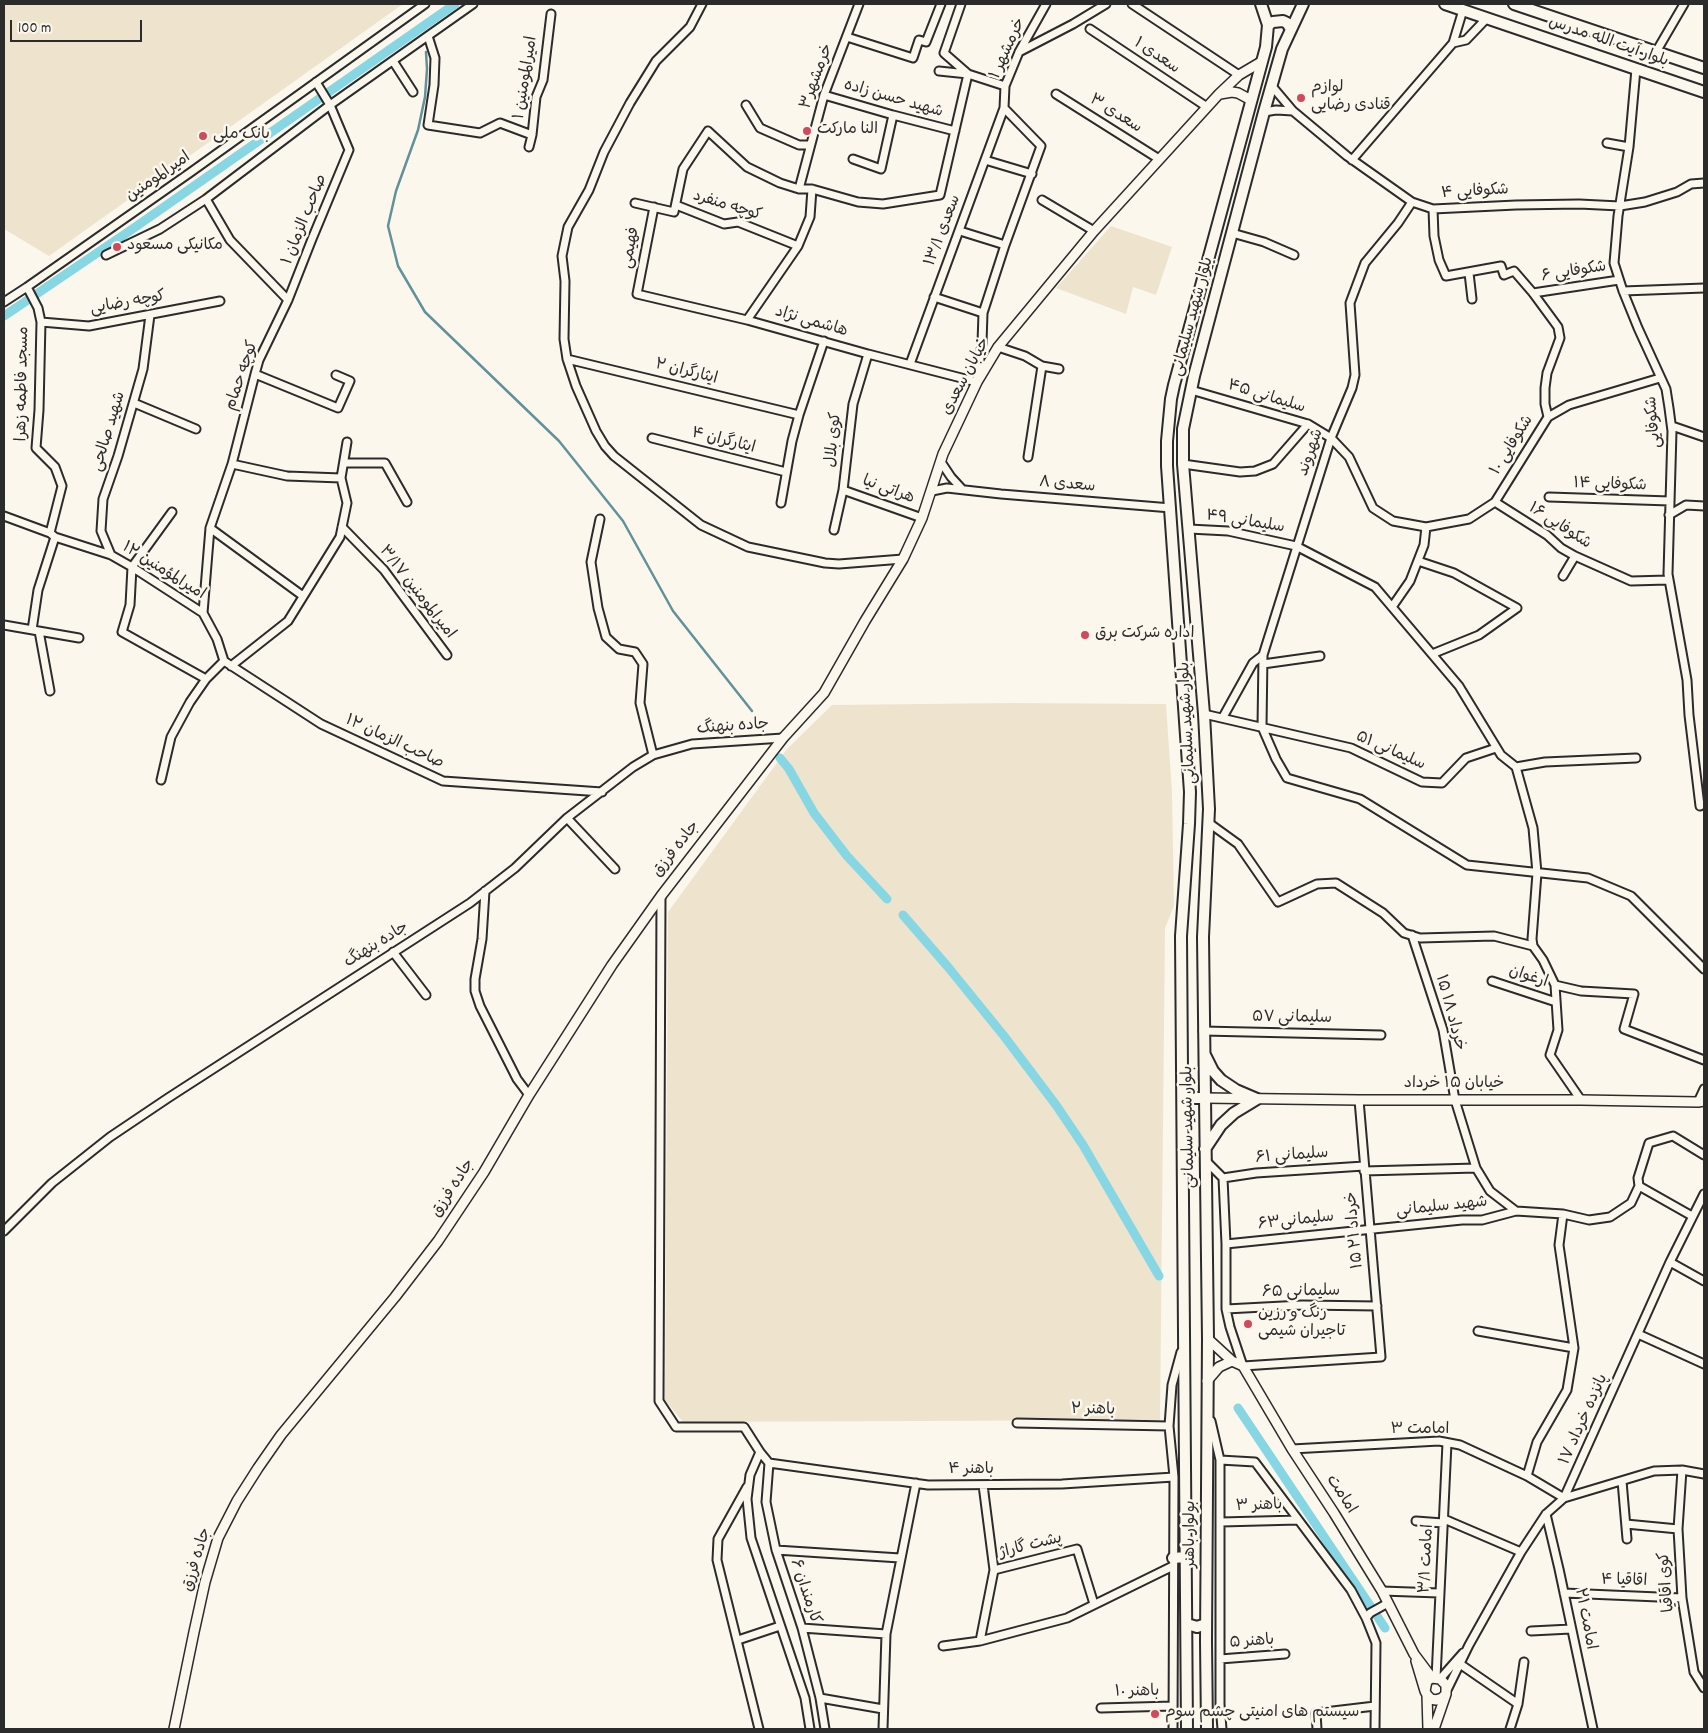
<!DOCTYPE html>
<meta charset="utf-8">
<style>
body{margin:0}
#map{position:relative;width:1708px;height:1733px;overflow:hidden;background:#fbf7ec;font-family:Dekko,sans-serif}
canvas{display:block}
.frame{position:absolute;inset:0;border:5px solid #2b2b2b;pointer-events:none}
.scale{position:absolute;left:10px;top:20px;width:132px;height:22px;box-sizing:border-box;border:2px solid #2b2b2b;border-top:0;padding-left:6px;font-size:15px;line-height:18px;white-space:nowrap;color:#2b2b2b;-webkit-text-stroke:4px #fbf7ec;paint-order:stroke}
</style>
<div id="map">
<canvas width="1708" height="1733"></canvas>
<div class="frame"></div>
<div class="scale">100 m</div>
</div>
<script>
const ctx = document.querySelector('canvas').getContext('2d');
ctx.lineJoin = 'round';
function fill(path, color) { ctx.fillStyle = color; ctx.fill(path, 'evenodd'); }
const poly = rows => new Path2D(rows.map(r => 'M' + r).join(''));
function stroke(path, color, width, dash) { ctx.strokeStyle = color; ctx.lineWidth = width; ctx.lineCap = dash ? 'butt' : 'round'; ctx.setLineDash(dash || []); ctx.stroke(path); }
function write(font, color, halo, rows, align = 'center') {
  ctx.font = font + ' Dekko,"Playpen Sans Arabic",sans-serif'; ctx.lineWidth = 5; ctx.setLineDash([]); ctx.textBaseline = 'middle'; ctx.strokeStyle = halo; ctx.fillStyle = color; for (const [text, x, y, turn = 0] of rows) {
    ctx.save(); ctx.translate(x, y); ctx.rotate((+turn || 0) * Math.PI / 180); ctx.textAlign = isNaN(turn) ? turn : align; if (halo) ctx.strokeText(text, 0, 0); ctx.fillText(text, 0, 0); ctx.restore();
  }
}
const built = poly([
 [4,4,403,4,49,256,4,229],
 [1111,226,1172,247,1156,295,1133,287,1126,314,1056,288],
 [1011,703,1166,704,1172,792,1174,906,1165,928,1160,1420,683,1422,665,1400,668,912,787,749,832,705]
]);
const stream = poly([
 [426,52,427,69,425,97,418,130,396,191,388,226,398,266,425,312,559,441,623,521,673,611,752,711]
]);
const canal = poly([
 [4,316,131,230,455,4],
 [780,758,789,769,814,813,847,856,887,899],
 [903,915,948,967,1004,1036,1056,1105,1083,1145,1159,1276],
 [1238,1408,1385,1628]
]);
const minor = poly([
 [702,4,690,27,656,61,630,103,604,152,589,190,568,227,562,256,565,281,564,339,567,359,576,386,596,431,605,446,614,456,701,525,748,547,825,563,839,564,903,559],
 [961,4,944,53,968,74],
 [1132,4,1239,75],
 [1090,29,1207,107],
 [428,36,435,58,434,85,428,125,480,133,500,123,532,135],
 [847,37,913,58,919,40,926,42,941,4],
 [1453,43,1466,40,1487,18],
 [1019,52,1073,24,1106,4],
 [1656,52,1684,4],
 [393,61,413,92],
 [1636,69,1629,147,1618,216,1614,263,1623,291,1638,328,1666,389,1669,408,1672,431,1668,574,1687,680,1689,715,1700,806],
 [939,71,968,74,1005,86],
 [1271,85,1293,111,1347,156,1412,202,1433,209,1516,205,1579,204,1620,206,1645,202,1677,192,1691,184,1704,183],
 [1056,94,1159,159],
 [824,95,893,115,955,131],
 [746,105,760,128,799,145,810,145],
 [1264,112,1276,110,1293,111],
 [1607,143,1629,147],
 [529,147,532,135,536,97,543,80,551,14],
 [853,159,881,169,893,115],
 [985,160,1032,174],
 [1352,160,1453,43,1463,10],
 [799,189,824,95,859,4],
 [206,199,230,240,288,300],
 [1042,200,1094,231],
 [1412,202,1398,223,1365,263,1350,303,1355,375,1352,388,1331,438,1263,655,1262,727,1276,759,1287,778,1360,799,1467,865,1588,878,1631,896,1704,969],
 [635,203,674,212,683,169,708,131,747,167,780,183,799,189,812,189,858,202,883,204,940,195,968,74],
 [676,205,724,224,738,222,798,246],
 [654,207,637,294,747,320,868,354,977,382,982,343,983,313,1005,245,1041,146,1004,108],
 [1433,209,1434,236,1439,260,1446,276,1501,266,1504,275,1514,271,1533,293,1558,327,1560,338,1547,373,1545,388,1545,404,1548,417],
 [960,231,1005,245],
 [1232,233,1264,242,1294,255],
 [106,255,160,229,206,199,330,105,473,4],
 [1469,273,1472,299],
 [27,287,38,308,41,322,39,410,36,448,55,467,62,486,50,533],
 [1623,291,1704,288],
 [1533,293,1619,280],
 [934,297,983,313],
 [4,302,27,287,191,172,425,4],
 [747,320,798,246,810,217,812,189],
 [41,322,89,326,220,301],
 [998,347,1025,356,1042,366,1059,369],
 [567,359,799,415],
 [910,364,1004,108,1005,86,1019,52,1046,4],
 [255,374,338,408,350,381,336,375],
 [1191,390,1308,424,1331,438,1349,457,1373,508,1393,521,1426,527,1469,519,1495,502,1548,417,1569,405,1660,378],
 [134,403,196,429],
 [1672,426,1704,437],
 [652,438,786,472],
 [1028,457,1042,366],
 [941,462,951,477,962,489],
 [344,463,385,463,407,502],
 [232,464,287,476,341,478],
 [1183,464,1240,472,1255,471,1273,464,1308,424],
 [843,490,922,518],
 [932,491,947,488,1001,494,1171,508],
 [1549,497,1670,501],
 [1495,502,1547,535,1561,548,1575,556,1631,581,1668,580],
 [781,503,792,441,799,415,824,341],
 [172,512,132,567,130,605,122,632,206,679],
 [1669,515,1686,505,1704,506],
 [4,516,50,533,55,537,111,555,132,567,203,613,217,639,224,661],
 [600,519,591,562,598,608,606,637,619,649,635,652,643,664,640,703,653,755],
 [342,527,384,570,447,655],
 [210,528,303,596],
 [1189,529,1228,531,1296,546,1375,587,1459,686,1501,755,1516,767,1533,828,1537,873,1532,939,1533,946,1543,960,1555,985,1558,1030,1550,1055,1581,1100],
 [834,530,843,490,853,404,868,354],
 [111,555,101,531,103,499,118,456,143,369,150,315],
 [1418,561,1454,573,1517,608,1479,635,1432,654],
 [1563,576,1575,556],
 [1392,607,1410,581,1424,545,1426,527],
 [203,613,210,528,232,464,255,374,259,360,288,300,312,239,349,150,330,105,316,82],
 [4,625,79,638],
 [32,630,38,590,55,537],
 [39,631,50,691],
 [224,661,321,724,443,781,602,792],
 [1263,664,1320,656],
 [231,666,288,621,340,537,347,503,341,478,347,442],
 [1204,714,1351,748,1422,782,1442,783,1466,758,1496,748],
 [1223,717,1253,663,1263,655],
 [1516,767,1545,762,1636,758],
 [161,780,171,737,190,702,206,679,224,661],
 [567,818,615,869],
 [1209,823,1238,844,1278,902,1317,884,1336,883,1383,913,1404,933,1420,938,1494,936,1533,946],
 [485,891,482,939,475,979,475,991,480,1006,517,1079,529,1095],
 [661,896,659,1401,676,1427,744,1427,760,1452,769,1463],
 [1412,935,1443,1030,1455,1100,1476,1168,1490,1191,1516,1211,1563,1214,1589,1220,1610,1217,1631,1203,1639,1186,1638,1178,1649,1143,1673,1136,1704,1155],
 [393,952,426,995],
 [1492,981,1556,1002],
 [1555,985,1581,991,1634,994,1624,1029,1704,1060],
 [1203,1031,1381,1035],
 [1698,1102,1704,1089],
 [1205,1160,1223,1178,1226,1244,1226,1309,1230,1327,1243,1366,1381,1357,1359,1100],
 [1364,1171,1476,1168],
 [1223,1178,1256,1173,1364,1166],
 [1639,1186,1692,1216],
 [4,1231,52,1183,110,1137,168,1098,470,903,515,868,567,818,633,767,653,755,692,744,783,738],
 [1226,1244,1462,1220,1482,1220,1516,1211],
 [1670,1262,1704,1281],
 [1226,1309,1302,1305,1377,1306],
 [1478,1331,1574,1348],
 [1638,1334,1704,1364],
 [1211,1421,1220,1460,1220,1704,1222,1729],
 [1017,1423,1169,1426],
 [1292,1449,1439,1441,1460,1445,1527,1476,1564,1498,1654,1471,1682,1470,1704,1474],
 [760,1452,750,1475,747,1499,751,1538,805,1698,810,1729],
 [1220,1460,1255,1462,1351,1590,1366,1618,1376,1643,1375,1729],
 [769,1463,928,1485,1062,1484,1174,1477],
 [769,1463,766,1502,776,1550,802,1628,820,1698,825,1729],
 [1682,1470,1678,1529,1682,1598,1694,1672,1704,1688],
 [1527,1476,1537,1442,1567,1390,1574,1348,1559,1245,1563,1214],
 [1622,1481,1627,1539],
 [747,1487,718,1539,717,1560,759,1729],
 [1546,1514,1559,1569,1593,1729],
 [1444,1519,1521,1552],
 [1416,1521,1443,1523],
 [1221,1522,1298,1520],
 [1626,1524,1678,1529],
 [776,1550,900,1558],
 [994,1570,1077,1549,1094,1604],
 [1382,1591,1439,1593],
 [1564,1593,1682,1598],
 [1366,1618,1370,1613,1388,1603],
 [802,1628,886,1634],
 [1531,1631,1571,1629],
 [738,1640,780,1626],
 [980,1641,994,1570,983,1485],
 [943,1646,980,1641,1067,1618,1173,1566],
 [1220,1659,1285,1654],
 [1460,1664,1518,1704],
 [1436,1678,1447,1443],
 [1440,1679,1463,1653],
 [1447,1690,1469,1645,1521,1552,1546,1514,1564,1498,1670,1262,1704,1194],
 [820,1698,883,1709],
 [1101,1708,1173,1706],
 [883,1729,886,1634,916,1483],
 [1173,1729,1174,1477,1169,1426,1172,1385,1181,1352],
 [1317,1729,1316,1713,1375,1706],
 [1510,1729,1518,1704,1524,1662]
]);
const tertiary = poly([
 [1220,94,1232,92,1238,93,1251,100],
 [1204,1098,1359,1100,1581,1100,1698,1102,1704,1101],
 [1232,1361,1243,1366,1292,1449,1334,1513,1382,1591,1414,1654,1432,1678],
 [1207,1381,1219,1367,1232,1361,1208,1339],
 [1416,1661,1425,1691,1427,1695,1431,1699,1436,1700,1442,1698,1446,1694,1446,1685,1440,1679,1432,1678,1427,1681,1425,1691],
 [1427,1695,1428,1729],
 [174,1729,194,1632,205,1582,218,1538,237,1501,258,1468,281,1435,395,1297,438,1241,484,1172,529,1095,612,965,661,896,783,738,824,693,865,621,903,559,922,518,943,454,977,382,998,347,1094,231,1219,94,1239,75,1261,62],
 [1434,1729,1446,1694]
]);
const secondary = poly([
 [1445,4,1704,92],
 [1514,4,1704,68],
 [1268,25,1273,22,1283,21,1287,23,1291,29],
 [1205,1055,1213,1071,1221,1080,1236,1090,1257,1099],
 [1183,1098,1204,1098],
 [1205,1149,1221,1125,1234,1113,1257,1099],
 [1173,1558,1186,1557],
 [1187,1624,1197,1627,1206,1624],
 [1187,1729,1181,936,1189,824,1190,792,1167,466,1167,441,1171,399,1174,385,1266,47,1268,25,1261,4],
 [1207,1729,1206,1641,1208,1339,1203,937,1209,809,1204,714,1183,464,1183,429,1194,376,1264,112,1282,49,1303,4]
]);
const markers = [
 [1301,98,5,"#d1495b"],
 [807,131,5,"#d1495b"],
 [203,136,5,"#d1495b"],
 [117,247,5,"#d1495b"],
 [1085,635,5,"#d1495b"],
 [1248,1324,5,"#d1495b"],
 [1155,1714,5,"#d1495b"]
];
const streetNames = [
 ["بلوار آیت الله مدرس",1608,43,19],
 ["خرمشهر ۱",1009,49,-66],
 ["سعدی ۱",1156,57,34],
 ["خرمشهر۳",818,77,-70],
 ["امیرالمومنین ۱",527,78,-81],
 ["شهید حسن زاده",893,100,16],
 ["سعدی ۳",1115,115,32],
 ["امیرالمومنین",159,178,-35],
 ["شکوفایی ۴",1475,193,-3],
 ["کوچه منفرد",727,207,17],
 ["صاحب الزمان ۱",306,220,-68],
 ["سعدی ۱۳/۱",944,231,-69],
 ["فهیمی",632,248,-79],
 ["شکوفایی ۶",1574,273,-9],
 ["کوچه رضایی",128,304,-10],
 ["بلوار شهید سلیمانی",1194,317,-75],
 ["هاشمی نژاد",811,323,16],
 ["ایثارگران ۲",686,373,14],
 ["کوچه حمام",243,376,-71],
 ["خیابان سعدی",967,377,-62],
 ["مسجد فاطمه زهرا",24,384,-89],
 ["سلیمانی ۴۵",1266,398,17],
 ["شکوفایی",1655,422,-95],
 ["شهید صالحی",110,432,-73],
 ["کوی بلال",835,440,-84],
 ["ایثارگران ۴",723,442,14],
 ["شکوفایی ۱۰",1513,446,-58],
 ["شهروند",1312,453,-71],
 ["سعدی ۸",1067,486,5],
 ["شکوفایی ۱۴",1610,486,2],
 ["هراتی نیا",888,491,20],
 ["سلیمانی ۴۹",1245,523,9],
 ["شکوفایی ۱۶",1559,527,33],
 ["امیرالمؤمنین ۱۲",163,572,32],
 ["امیرالمومنین ۳/۱۷",416,593,52],
 ["بلوار شهید سلیمانی",1189,723,-93],
 ["جاده بنهنگ",733,728,-4],
 ["صاحب الزمان ۱۲",394,743,25],
 ["سلیمانی ۵۱",1390,752,24],
 ["جاده فرزق",677,850,-52],
 ["جاده بنهنگ",377,946,-32],
 ["ارغوان",1528,978,18],
 ["۱۵ خرداد ۱۸",1449,1013,75],
 ["سلیمانی ۵۷",1292,1019,1],
 ["خیابان ۱۵ خرداد",1454,1085],
 ["بلوار شهید سلیمانی",1190,1127,-91],
 ["سلیمانی ۶۱",1292,1157,-4],
 ["جاده فرزق",454,1189,-57],
 ["شهید سلیمانی",1442,1208,-6],
 ["سلیمانی۶۳",1296,1222,-6],
 ["۱۵ خرداد ۲١",1356,1230,-95],
 ["سلیمانی ۶۵",1301,1293,-1],
 ["باهنر ۲",1093,1411,1],
 ["پانزده خرداد ۱۷",1585,1420,-66],
 ["امامت ۳",1420,1431],
 ["باهنر ۴",971,1471],
 ["امامت",1340,1495,57],
 ["باهنر ۳",1259,1507,-2],
 ["بولوار باهنر",1192,1534,-90],
 ["پشت گاراژ",1031,1547,-14],
 ["امامت ۳/۱",1428,1559,-87],
 ["جاده فرزق",198,1560,-73],
 ["اقاقیا ۴",1624,1582,2],
 ["کوی اقاقیا",1668,1582,-95],
 ["کارمندان ۶",804,1592,72],
 ["امامت ۲۱",1584,1619,79],
 ["باهنر ۵",1252,1643,-4],
 ["باهنر ۱۰",1137,1693,-1]
];
const poiNames = [
 ["لوازم",1311,89],
 ["قنادی رضایی",1311,107],
 ["النا مارکت",817,131],
 ["بانک ملی",213,136],
 ["مکانیکی مسعود",127,247],
 ["اداره شرکت برق",1095,635],
 ["رنگ و رزین",1258,1315],
 ["تاجیران شیمی",1258,1333],
 ["سیستم های امنیتی چشم سوم",1165,1714]
];
fill(built, '#eee4ce');
stroke(stream, '#629299', 2.5);
stroke(canal, '#87d6e3', 9);
stroke(minor, '#2b2b2b', 11);
stroke(tertiary, '#2b2b2b', 12);
stroke(secondary, '#2b2b2b', 14);
stroke(minor, '#fbf7ec', 7);
stroke(tertiary, '#fbf7ec', 9);
stroke(secondary, '#fbf7ec', 10);
for (const [x, y, r, color] of markers) { const dot = new Path2D(); dot.arc(x, y, r, 0, 2 * Math.PI); ctx.fillStyle = color; ctx.fill(dot); stroke(dot, '#fbf7ec', 2); }
write('16px', '#2b2b2b', '#fbf7ec', streetNames);
write('16px', '#2b2b2b', '#fbf7ec', poiNames, 'left');
</script>
